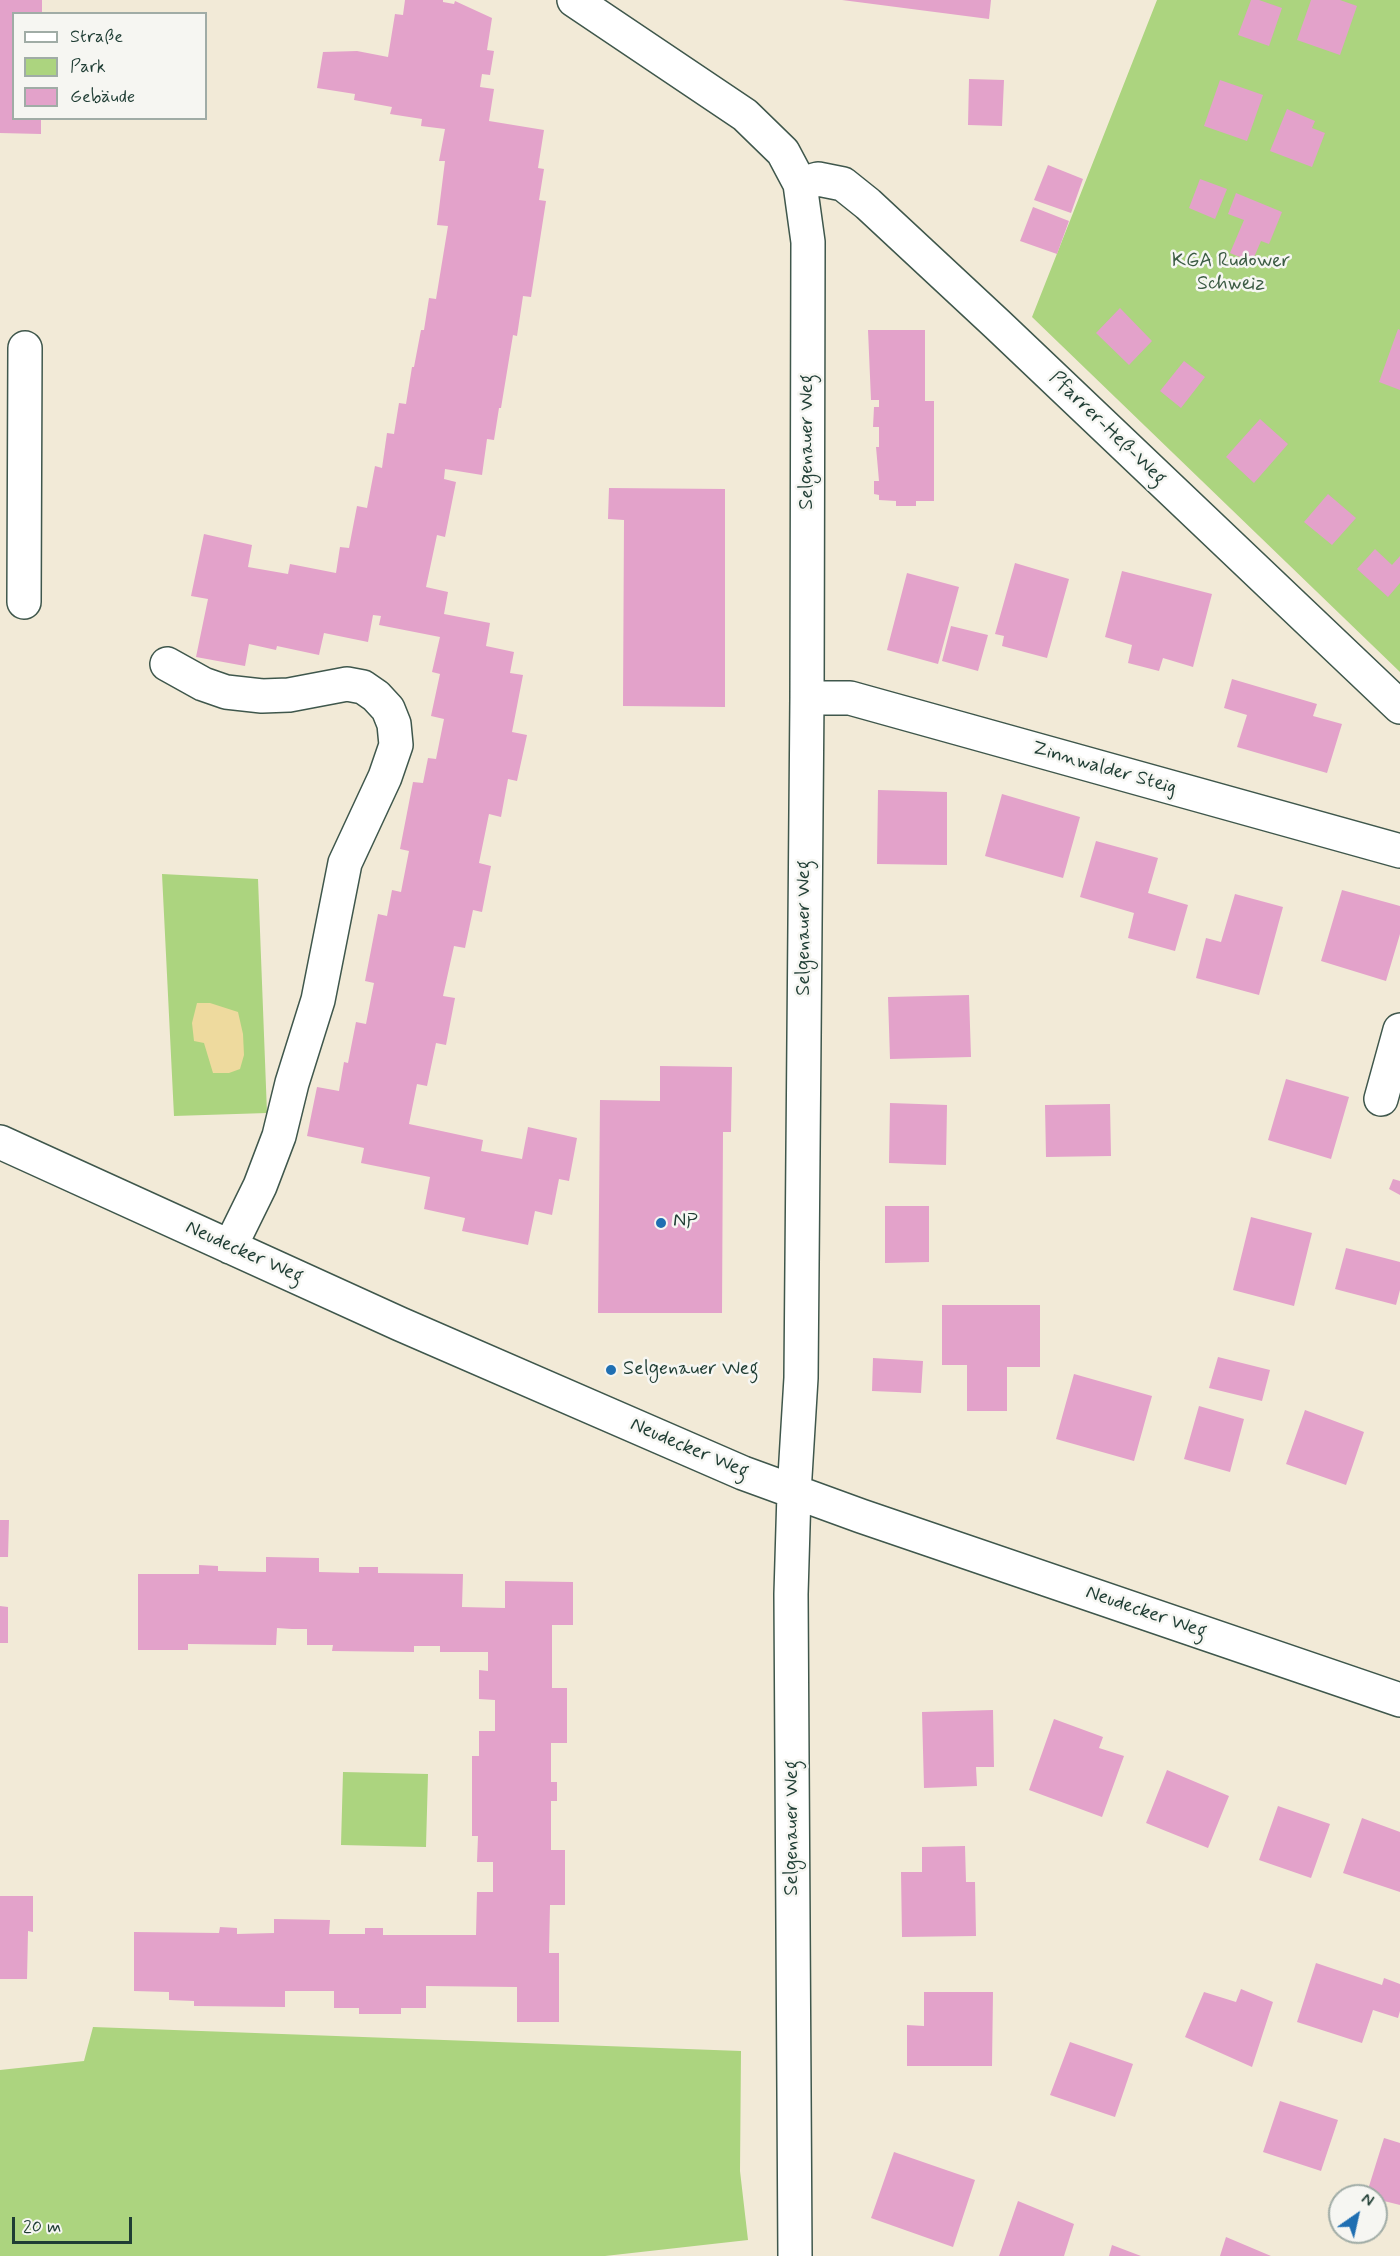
<!DOCTYPE html>
<meta charset="utf-8">
<style>
body{margin:0}
#map{position:relative;width:1400px;height:2256px;overflow:hidden;background:#f2ead7;font-family:Mynerve,sans-serif}
canvas{display:block}
.legend{position:absolute;left:12px;top:12px;width:195px;height:108px;box-sizing:border-box;background:#f6f6f2;border:2px solid #a0aca6;margin:0;padding:8px 10px;list-style:none;font-size:18px;color:#1f3d34}
.legend li{display:flex;align-items:center;gap:12px;height:30px}
.legend b{width:30px;border:2px solid #a0aca6}
.north{position:absolute;left:1328px;top:2184px;width:60px;height:60px;box-sizing:border-box;background:#f6f6f2;border:2px solid #a0aca6;border-radius:50%;rotate:34deg;font-size:16px;font-weight:700;line-height:24px;text-align:center;color:#1f3d34}
.north::after{content:'';display:block;margin:auto;width:21px;height:27px;background:#1f6fb2;clip-path:polygon(50% 0,100% 100%,50% 72%,0 100%)}
.scale{position:absolute;left:12px;top:2217px;width:120px;height:27px;box-sizing:border-box;border:3px solid #1f3d34;border-top:0;padding-left:8px;font-size:18px;line-height:21px;white-space:nowrap;color:#1f3d34;-webkit-text-stroke:4px #f6f6f2;paint-order:stroke}
</style>
<div id="map">
<canvas width="1400" height="2256"></canvas>
<ul class="legend">
<li><b style="height:8px;background:#fff"></b>Straße</li>
<li><b style="height:16px;background:#acd47f"></b>Park</li>
<li><b style="height:16px;background:#e3a2ca"></b>Gebäude</li>
</ul>
<div class="north">N</div>
<div class="scale">20 m</div>
</div>
<script>
const ctx = document.querySelector('canvas').getContext('2d');
ctx.lineJoin = 'round';
function fill(path, color) { ctx.fillStyle = color; ctx.fill(path, 'evenodd'); }
const poly = rows => new Path2D(rows.map(r => 'M' + r).join(''));
function stroke(path, color, width, dash) { ctx.strokeStyle = color; ctx.lineWidth = width; ctx.lineCap = dash ? 'butt' : 'round'; ctx.setLineDash(dash || []); ctx.stroke(path); }
function write(font, color, halo, rows, align = 'center') {
  ctx.font = font + ' Mynerve,sans-serif'; ctx.lineWidth = 5; ctx.setLineDash([]); ctx.textBaseline = 'middle'; ctx.strokeStyle = halo; ctx.fillStyle = color; for (const [text, x, y, turn = 0] of rows) {
    ctx.save(); ctx.translate(x, y); ctx.rotate((+turn || 0) * Math.PI / 180); ctx.textAlign = isNaN(turn) ? turn : align; if (halo) ctx.strokeText(text, 0, 0); ctx.fillText(text, 0, 0); ctx.restore();
  }
}
const green = poly([
 [1157,0,1400,0,1400,672,1032,317],
 [162,874,258,879,267,1113,174,1116],
 [343,1772,428,1774,426,1847,341,1845],
 [93,2027,741,2051,740,2171,748,2240,605,2256,0,2256,0,2070,84,2061]
]);
const sand = poly([
 [197,1003,210,1003,238,1012,243,1034,244,1055,240,1069,229,1073,213,1073,204,1043,194,1041,192,1023]
]);
const building = poly([
 [0,0,42,0,42,14,14,14,14,118,41,118,41,134,0,133],
 [405,0,443,0,443,2,454,4,455,1,492,18,487,50,494,51,490,75,482,74,480,87,494,89,489,121,544,130,538,168,544,169,539,200,546,201,531,297,523,296,517,336,513,335,501,408,499,408,494,440,487,439,482,475,445,469,444,479,456,482,445,537,437,535,426,587,448,592,444,614,490,623,486,646,514,652,510,673,523,675,512,732,527,735,517,781,508,779,501,817,489,814,479,863,491,866,482,912,473,910,465,948,454,946,443,996,455,998,446,1045,436,1043,427,1086,417,1084,409,1124,483,1140,481,1151,522,1159,528,1127,577,1138,569,1181,559,1179,552,1215,535,1211,528,1245,462,1231,465,1218,424,1209,430,1177,361,1163,364,1148,307,1136,317,1087,339,1091,344,1062,348,1063,356,1022,366,1024,374,983,365,981,378,914,387,916,392,890,401,892,409,851,400,849,413,782,423,783,428,758,436,759,444,719,431,716,440,674,432,672,440,637,379,625,381,616,373,615,368,642,324,633,319,655,277,646,276,650,249,644,245,666,196,657,208,599,191,596,204,534,252,545,248,567,288,574,290,564,336,573,340,547,349,548,357,506,367,508,375,466,382,468,387,433,394,434,399,403,406,404,412,367,414,367,421,330,424,330,429,298,436,299,448,226,437,225,445,161,439,161,445,129,421,126,422,119,390,114,392,107,354,100,355,94,317,88,323,52,357,51,388,57,395,14,403,15],
 [842,0,991,0,989,19],
 [1251,0,1259,0,1282,8,1269,46,1238,35],
 [1311,0,1340,0,1357,6,1340,55,1297,40],
 [969,79,1004,80,1002,126,968,125],
 [1220,80,1263,95,1247,141,1204,126],
 [1287,109,1315,121,1312,128,1325,133,1312,167,1270,151],
 [1048,165,1083,179,1071,213,1034,200],
 [1200,179,1227,189,1215,219,1189,208],
 [1236,193,1282,212,1269,244,1261,241,1252,262,1230,253,1244,220,1228,214],
 [1033,207,1069,221,1057,254,1020,241],
 [1120,308,1152,341,1129,365,1096,333],
 [1398,329,1400,330,1400,390,1379,382],
 [868,330,925,330,925,401,934,401,934,501,916,501,916,506,896,506,896,501,879,500,879,495,874,494,874,481,879,481,876,447,879,447,879,427,873,427,874,407,879,407,879,400,871,400],
 [1184,361,1205,377,1181,408,1160,391],
 [1260,419,1288,444,1254,483,1226,457],
 [609,488,725,489,725,707,623,706,624,520,608,519],
 [1328,494,1356,518,1332,545,1304,522],
 [1375,549,1392,565,1400,556,1400,583,1388,597,1357,569],
 [1015,563,1069,579,1047,658,1002,646,1004,636,995,634],
 [1122,571,1212,594,1193,667,1163,658,1159,671,1128,663,1132,645,1105,637],
 [907,573,959,587,938,664,887,650],
 [951,626,988,635,978,671,942,661],
 [1232,679,1317,704,1313,716,1342,724,1327,773,1237,747,1247,715,1224,708],
 [878,790,947,792,947,865,877,864],
 [1002,794,1080,817,1063,878,985,856],
 [1096,841,1158,858,1148,893,1188,905,1175,951,1128,938,1134,913,1080,897],
 [1342,890,1400,906,1400,934,1386,981,1321,961],
 [1235,894,1283,907,1259,995,1196,978,1206,938,1221,942],
 [969,995,971,1057,890,1059,888,997],
 [660,1066,732,1067,731,1132,723,1132,722,1313,598,1313,600,1100,660,1101],
 [1286,1079,1349,1097,1331,1159,1268,1140],
 [890,1103,947,1105,946,1165,889,1163],
 [1110,1104,1111,1156,1046,1157,1045,1105],
 [1393,1179,1400,1181,1400,1195,1389,1189],
 [885,1206,929,1206,929,1262,885,1263],
 [1251,1217,1312,1233,1294,1306,1233,1290],
 [1346,1248,1400,1262,1400,1290,1396,1305,1335,1289],
 [942,1305,1040,1305,1040,1367,1007,1367,1007,1411,967,1411,967,1365,942,1365],
 [1218,1357,1270,1370,1262,1401,1209,1388],
 [873,1358,923,1361,921,1393,872,1391],
 [1074,1374,1152,1396,1134,1461,1056,1439],
 [1199,1406,1244,1419,1230,1472,1184,1459],
 [1305,1410,1364,1432,1346,1485,1286,1464],
 [0,1520,9,1520,8,1557,0,1557],
 [266,1557,319,1558,319,1572,359,1573,359,1567,378,1567,378,1573,463,1574,462,1607,505,1608,505,1581,573,1582,573,1625,552,1625,552,1688,567,1688,567,1743,551,1743,551,1782,557,1782,557,1801,551,1801,551,1850,565,1850,565,1905,550,1905,549,1953,559,1953,559,2022,517,2022,517,1987,426,1986,426,2008,401,2008,401,2014,359,2014,359,2008,334,2008,334,1991,285,1991,285,2007,194,2006,194,2001,169,2000,169,1992,134,1991,134,1932,219,1933,220,1927,237,1928,237,1934,274,1933,274,1919,330,1920,329,1934,365,1934,365,1928,383,1928,383,1935,476,1935,477,1892,493,1892,493,1862,477,1862,478,1836,472,1836,472,1756,479,1756,479,1731,495,1731,495,1700,479,1699,479,1670,488,1671,488,1652,440,1652,440,1646,414,1646,414,1652,332,1651,333,1645,307,1645,307,1629,292,1629,277,1628,276,1645,188,1644,188,1650,138,1650,138,1574,199,1574,199,1565,218,1566,218,1571,266,1572],
 [0,1606,8,1607,8,1643,0,1643],
 [993,1710,994,1767,976,1767,977,1786,924,1788,922,1712],
 [1054,1719,1103,1737,1099,1748,1124,1756,1102,1817,1029,1790],
 [1167,1770,1229,1796,1208,1848,1146,1823],
 [1278,1806,1330,1824,1311,1878,1259,1860],
 [1362,1818,1400,1832,1400,1892,1343,1873],
 [965,1846,966,1882,975,1882,976,1936,902,1937,901,1872,922,1872,922,1847],
 [0,1896,33,1896,33,1932,28,1931,27,1979,0,1979],
 [1316,1963,1382,1985,1384,1978,1400,1984,1400,2011,1398,2018,1373,2010,1362,2043,1297,2022],
 [1241,1989,1273,2002,1252,2067,1185,2037,1204,1992,1236,2002],
 [924,1992,993,1992,992,2066,907,2066,907,2025,924,2026],
 [1070,2042,1133,2064,1115,2117,1050,2095],
 [1280,2101,1338,2120,1321,2171,1263,2152],
 [1384,2138,1400,2143,1400,2205,1376,2199,1376,2196,1366,2196],
 [894,2152,975,2180,953,2247,871,2218],
 [1018,2201,1074,2224,1064,2256,999,2256],
 [1226,2237,1271,2256,1220,2256],
 [1112,2245,1141,2256,1109,2256]
]);
const minor = poly([
 [574,0,745,115,783,152,800,184,808,242,807,698,801,1378,794,1493,791,1594,795,2256],
 [800,184,818,179,843,184,868,204,998,325,1400,707],
 [24,602,25,348],
 [167,664,203,684,226,692,262,696,289,695,347,684,363,687,376,696,388,709,394,724,396,745,385,777,345,863,318,1000,292,1083,279,1136,260,1186,230,1247],
 [807,698,850,698,1400,851],
 [1381,1099,1400,1030],
 [0,1142,400,1324,743,1473,861,1516,1400,1700]
]);
const markers = [
 [661,1223,6,"#1f6fb2"],
 [611,1370,6,"#1f6fb2"]
];
const parkNames = [
 ["KGA Rudower",1231,262],
 ["Schweiz",1231,285]
];
const streetNames = [
 ["Pfarrer-Heß-Weg",1107,429,44],
 ["Selgenauer Weg",808,442,-90],
 ["Zinnwalder Steig",1104,769,16],
 ["Selgenauer Weg",805,928,-90],
 ["Neudecker Weg",244,1253,24],
 ["Neudecker Weg",689,1449,23],
 ["Neudecker Weg",1146,1613,19],
 ["Selgenauer Weg",793,1828,-90]
];
const poiNames = [
 ["NP",673,1223],
 ["Selgenauer Weg",623,1370]
];
fill(green, '#acd47f');
fill(sand, '#eeda9e');
fill(building, '#e3a2ca');
stroke(minor, '#3f574c', 36);
stroke(minor, '#fff', 33);
for (const [x, y, r, color] of markers) { const dot = new Path2D(); dot.arc(x, y, r, 0, 2 * Math.PI); ctx.fillStyle = color; ctx.fill(dot); stroke(dot, '#f6f6f2', 2); }
write('20px', '#3b5b43', '#f6f6f2', parkNames);
write('20px', '#1f3d34', '#f6f6f2', streetNames);
write('20px', '#1f3d34', '#f6f6f2', poiNames, 'left');
</script>
